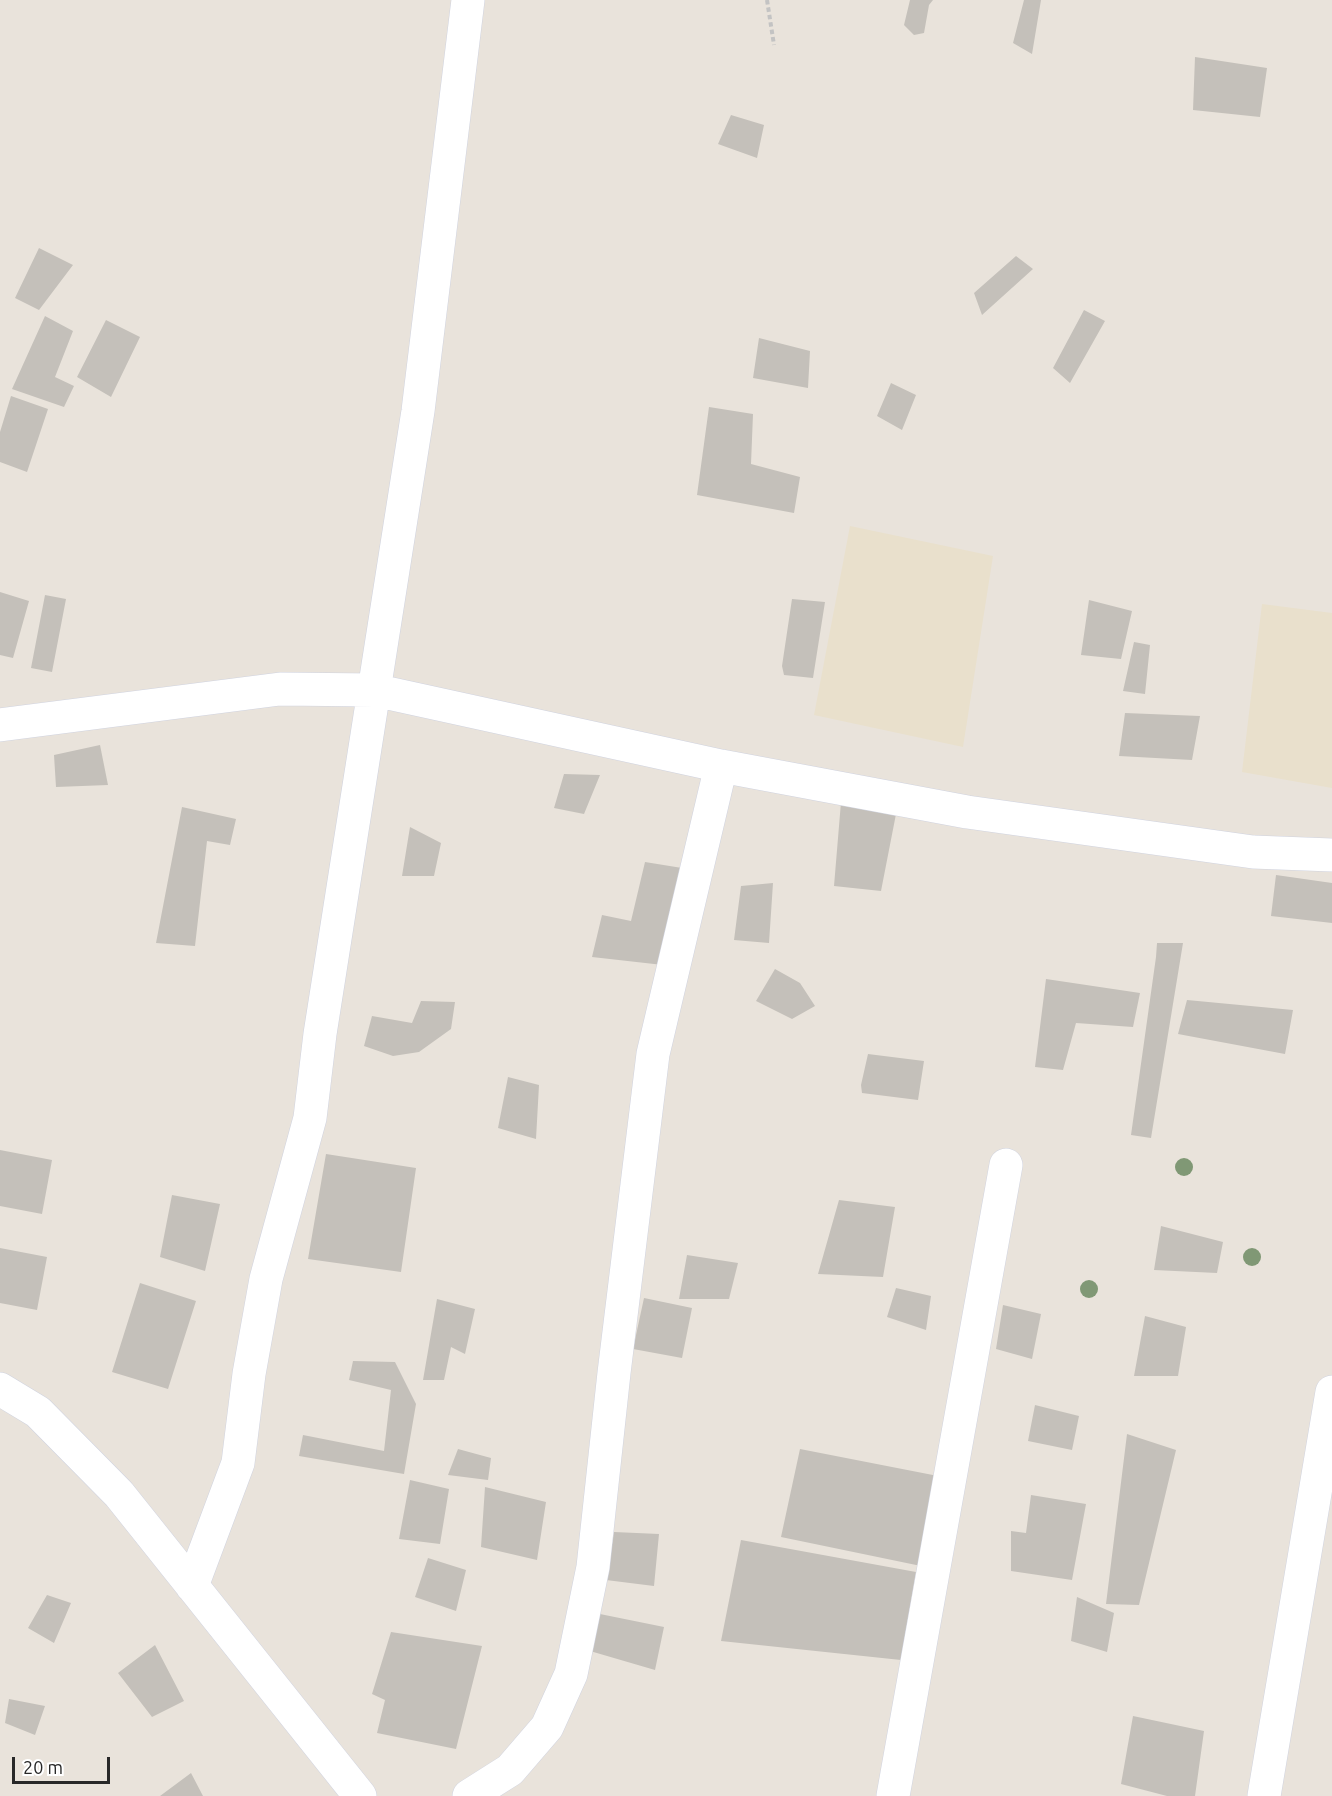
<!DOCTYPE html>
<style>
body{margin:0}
#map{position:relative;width:1332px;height:1796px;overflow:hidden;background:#e9e3db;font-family:Ubuntu,sans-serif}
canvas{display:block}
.scale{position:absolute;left:12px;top:1757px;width:98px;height:27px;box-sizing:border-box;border:3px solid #282828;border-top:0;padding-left:8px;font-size:18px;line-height:21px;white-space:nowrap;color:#282828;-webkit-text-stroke:4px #fff;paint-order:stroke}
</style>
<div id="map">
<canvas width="1332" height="1796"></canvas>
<div class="scale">20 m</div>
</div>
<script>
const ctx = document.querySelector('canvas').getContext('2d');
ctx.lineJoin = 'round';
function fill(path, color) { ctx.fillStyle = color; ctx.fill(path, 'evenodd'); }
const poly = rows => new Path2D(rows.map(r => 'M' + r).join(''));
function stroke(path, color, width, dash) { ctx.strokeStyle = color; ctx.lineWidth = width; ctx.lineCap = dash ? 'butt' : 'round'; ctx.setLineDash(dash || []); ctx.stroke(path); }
const education = poly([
 [850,526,993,556,963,747,814,715],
 [1262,604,1332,613,1332,788,1242,772]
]);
const building = poly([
 [910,0,933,0,929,5,924,33,914,35,904,25],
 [1024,0,1041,0,1032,54,1013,43],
 [1195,57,1267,68,1260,117,1193,110],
 [731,115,764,125,757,158,718,144],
 [39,248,73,265,39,310,15,298],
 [1016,256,1033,269,982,315,974,293],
 [1084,310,1105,321,1070,383,1053,368],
 [45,316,73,331,55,377,74,386,64,407,12,389],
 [106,320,140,337,111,397,77,377],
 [759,338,810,351,808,388,753,378],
 [891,383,916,395,902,430,877,416],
 [11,396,48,409,27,472,0,462,0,432],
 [709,407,753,414,751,464,800,477,794,513,697,495],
 [0,592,29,601,13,658,0,655],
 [45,595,66,599,52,672,31,668],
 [792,599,825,602,813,678,784,675,782,666],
 [1089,600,1132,611,1121,659,1081,655],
 [1134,642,1150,645,1145,694,1123,691],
 [1125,713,1200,716,1192,760,1119,756],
 [100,745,108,785,56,787,54,755],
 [564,774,600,775,584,814,554,808],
 [841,802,896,814,881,891,834,886],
 [182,807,236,819,230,845,207,841,195,946,156,943],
 [410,827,441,843,434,876,402,876],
 [645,862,682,868,663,965,592,957,602,915,631,921],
 [1276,875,1332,883,1332,923,1271,916],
 [773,883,769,943,734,940,741,886],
 [1157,943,1183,943,1151,1138,1131,1135,1156,957],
 [775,969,800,983,815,1006,792,1019,756,1001],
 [1046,979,1140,993,1133,1027,1076,1023,1063,1070,1035,1067],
 [1187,1000,1293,1010,1285,1054,1178,1034],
 [421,1001,455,1002,451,1029,419,1052,393,1056,364,1046,372,1016,412,1023],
 [868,1054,924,1061,918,1100,862,1093,861,1085],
 [508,1077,539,1085,536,1139,498,1128],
 [0,1150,52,1160,42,1214,0,1206],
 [326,1154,416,1168,401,1272,308,1259],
 [172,1195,220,1204,205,1271,160,1257],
 [839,1200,895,1207,883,1277,818,1274],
 [1161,1226,1223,1242,1217,1273,1154,1270],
 [0,1248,47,1257,37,1310,0,1303],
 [687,1255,738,1263,729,1299,679,1299],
 [140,1283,196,1301,168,1389,112,1372],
 [896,1288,931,1296,926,1330,887,1317],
 [644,1298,692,1308,682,1358,633,1349],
 [437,1299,475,1309,465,1354,451,1347,444,1380,423,1380],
 [1003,1305,1041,1314,1032,1359,996,1349],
 [1145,1316,1186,1327,1178,1376,1134,1376],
 [353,1361,395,1362,416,1404,404,1474,299,1456,303,1435,384,1451,391,1390,349,1380],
 [1035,1405,1079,1416,1072,1450,1028,1441],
 [1127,1434,1176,1450,1139,1605,1106,1604],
 [458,1449,491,1458,488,1480,448,1475],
 [800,1449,938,1476,921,1566,781,1537],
 [410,1480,449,1489,440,1544,399,1539],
 [485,1487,546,1502,537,1560,481,1547],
 [1031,1495,1086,1504,1072,1580,1011,1571,1011,1531,1026,1533],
 [614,1532,659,1534,654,1586,606,1580],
 [741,1540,916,1572,901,1660,721,1641],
 [428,1558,466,1570,456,1611,415,1597],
 [47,1595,71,1603,54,1643,28,1628],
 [1077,1597,1114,1613,1107,1652,1071,1641],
 [595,1613,664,1627,655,1670,590,1651],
 [391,1632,482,1646,456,1749,377,1733,385,1700,372,1694],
 [155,1645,184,1701,152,1717,118,1673],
 [9,1699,45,1706,35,1735,5,1723],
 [1133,1716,1204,1731,1195,1796,1167,1796,1121,1784],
 [191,1773,203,1796,160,1796]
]);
const path = poly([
 [767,0,774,45]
]);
const minor = poly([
 [0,725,280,689,374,690,721,766,967,812,1253,852,1332,855],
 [0,1389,38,1412,119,1494,360,1796],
 [192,1586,238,1463,249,1374,266,1279,310,1118,320,1034,418,411,468,0],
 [469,1796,510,1770,547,1727,571,1674,593,1567,614,1373,653,1054,721,766],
 [893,1796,1006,1165],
 [1264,1796,1332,1392]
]);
const trees = [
 [1184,1167],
 [1252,1257],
 [1089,1289]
];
fill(education, '#e9e0cc');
fill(building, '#c4c0ba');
stroke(minor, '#d0d3df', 34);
stroke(path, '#c3c3c3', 4, [4.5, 3]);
stroke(minor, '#fff', 33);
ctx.fillStyle = '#809875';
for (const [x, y] of trees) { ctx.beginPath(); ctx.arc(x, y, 9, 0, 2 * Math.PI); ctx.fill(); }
</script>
